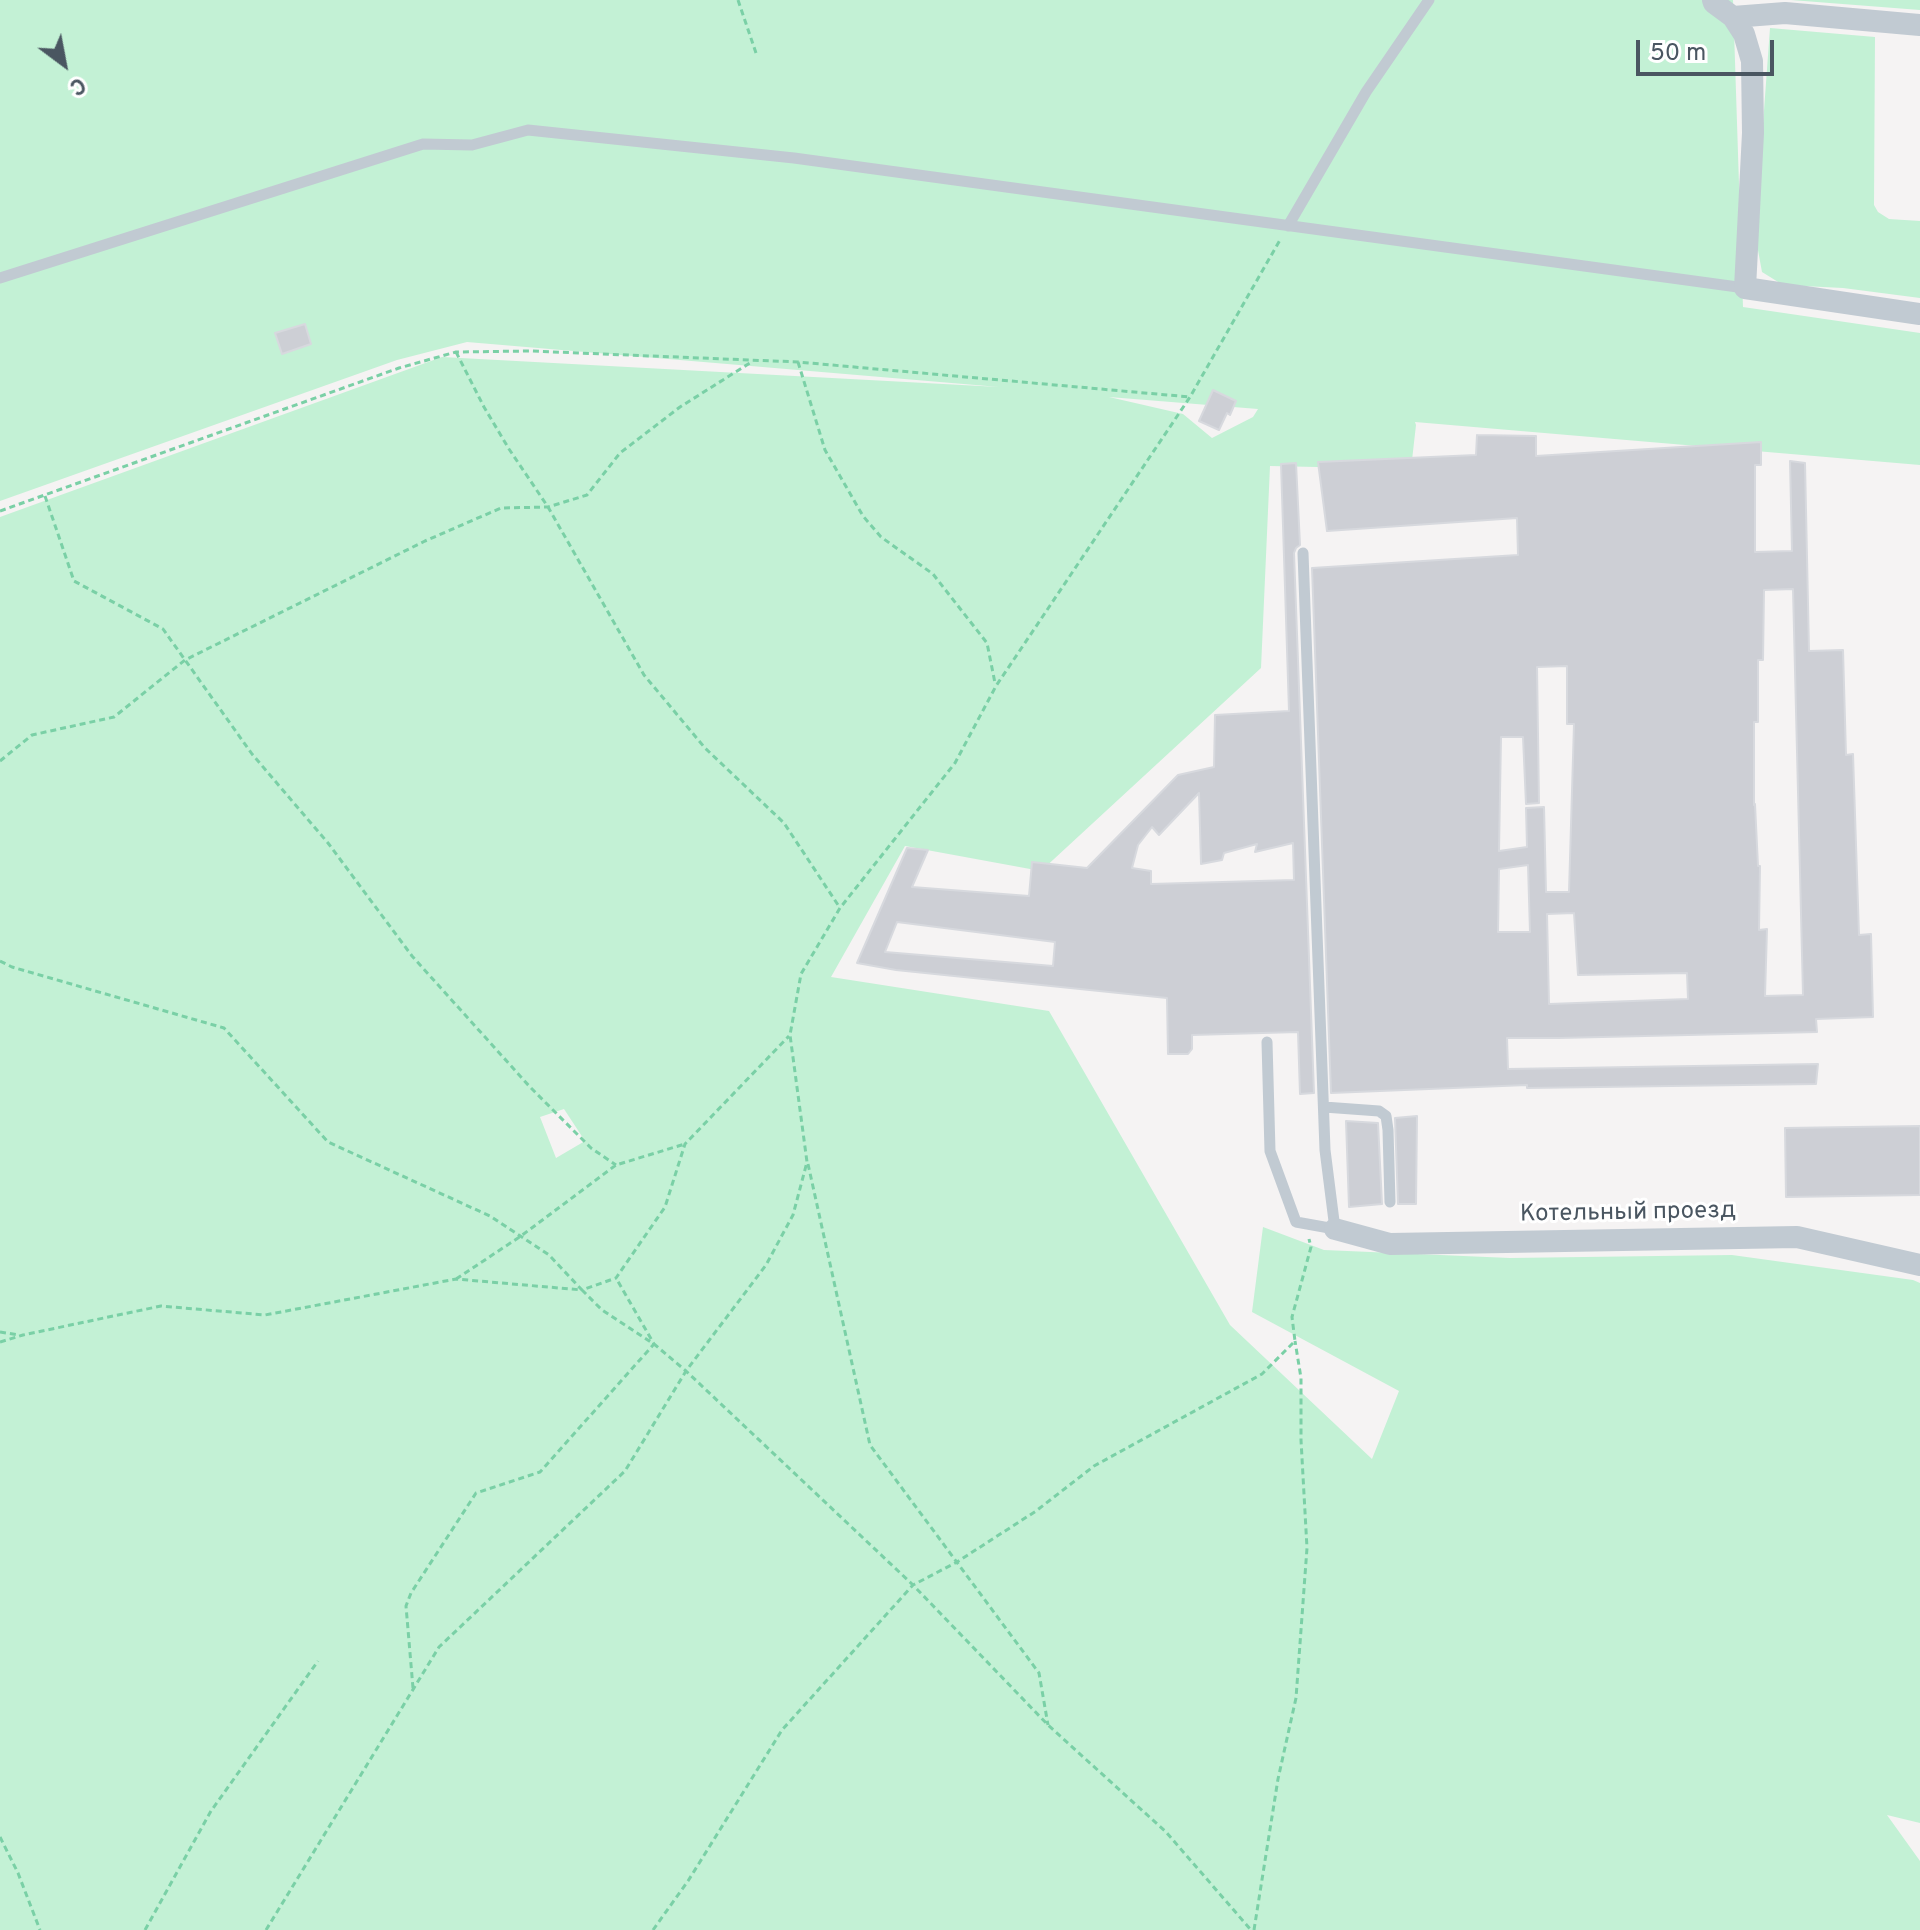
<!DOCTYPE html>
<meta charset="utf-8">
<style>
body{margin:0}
#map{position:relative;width:1920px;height:1930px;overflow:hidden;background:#f5f3f3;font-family:Overpass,sans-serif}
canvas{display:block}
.north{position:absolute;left:24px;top:24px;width:80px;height:80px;-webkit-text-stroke:6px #fff;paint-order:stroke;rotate:148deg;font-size:22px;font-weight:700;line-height:32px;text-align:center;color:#4a5661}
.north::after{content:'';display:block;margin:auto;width:28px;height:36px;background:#4a5661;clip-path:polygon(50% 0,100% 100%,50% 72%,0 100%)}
.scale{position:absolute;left:1636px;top:40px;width:138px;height:36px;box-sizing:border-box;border:4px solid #4a5661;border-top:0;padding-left:10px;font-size:24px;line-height:28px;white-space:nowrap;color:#4a5661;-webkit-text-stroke:6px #fff;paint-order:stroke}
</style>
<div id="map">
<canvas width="1920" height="1930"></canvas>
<div class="north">С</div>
<div class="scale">50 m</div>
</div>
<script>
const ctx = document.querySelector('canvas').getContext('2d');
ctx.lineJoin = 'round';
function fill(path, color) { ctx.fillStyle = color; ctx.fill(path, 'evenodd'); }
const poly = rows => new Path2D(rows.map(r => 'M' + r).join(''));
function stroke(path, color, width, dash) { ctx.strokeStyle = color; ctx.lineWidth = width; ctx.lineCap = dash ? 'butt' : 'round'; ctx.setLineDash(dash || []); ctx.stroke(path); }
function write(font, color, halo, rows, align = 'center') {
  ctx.font = font + ' Overpass,sans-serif'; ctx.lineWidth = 6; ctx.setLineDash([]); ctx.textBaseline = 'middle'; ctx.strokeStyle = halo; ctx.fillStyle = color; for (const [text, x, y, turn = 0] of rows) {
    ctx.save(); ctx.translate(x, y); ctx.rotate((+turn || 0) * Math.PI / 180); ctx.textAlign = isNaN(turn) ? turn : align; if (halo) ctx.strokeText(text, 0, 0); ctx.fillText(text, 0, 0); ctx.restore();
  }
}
const green = poly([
 [0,0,1733,0,1743,307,1920,333,1920,465,1415,422,1416,425,1411,469,1270,466,1261,668,1041,871,905,846,831,977,1049,1011,1230,1325,1372,1459,1399,1391,1252,1312,1263,1227,1324,1250,1510,1258,1732,1255,1913,1280,1920,1283,1920,1823,1887,1815,1920,1861,1920,1930,0,1930,0,517,442,357,999,387,467,342,397,360,0,501],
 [1109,397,1258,409,1253,417,1212,438,1183,414],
 [564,1109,585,1141,556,1158,540,1117],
 [1791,0,1920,0,1920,10],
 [1770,28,1875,37,1874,205,1878,212,1889,219,1920,221,1920,298,1843,288,1783,285,1762,272,1755,234]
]);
const building = poly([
 [305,324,311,344,282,354,275,333,305,324],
 [1213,390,1236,401,1230,415,1227,413,1219,430,1199,421,1213,390],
 [1477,435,1536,436,1536,456,1761,442,1761,465,1755,465,1755,552,1792,551,1790,461,1805,463,1809,651,1843,650,1846,755,1853,754,1859,935,1871,934,1873,1017,1816,1019,1817,1032,1559,1038,1507,1038,1508,1069,1818,1064,1816,1084,1527,1088,1527,1085,1331,1093,1312,568,1518,555,1517,518,1327,531,1318,462,1476,455,1477,435],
 [1793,589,1803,995,1765,996,1767,929,1759,930,1760,866,1758,866,1755,804,1754,805,1754,722,1758,722,1758,660,1763,660,1764,590,1793,589],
 [1567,666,1567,724,1574,724,1569,892,1546,892,1544,807,1526,808,1527,847,1499,851,1501,737,1523,737,1526,804,1539,803,1537,667,1567,666],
 [1528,865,1530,932,1498,932,1499,869,1528,865],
 [1574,913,1578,975,1687,973,1688,999,1549,1004,1547,914,1574,913],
 [1296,463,1300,545,1296,548,1294,553,1314,1093,1300,1094,1298,1032,1192,1035,1192,1049,1188,1054,1168,1054,1167,998,896,970,857,963,907,848,928,850,912,887,1029,896,1032,862,1087,868,1178,775,1214,767,1215,715,1289,711,1281,464,1296,463],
 [1199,793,1201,864,1222,860,1224,853,1257,844,1255,852,1293,843,1294,880,1151,884,1151,871,1132,868,1138,845,1152,827,1159,835,1199,793],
 [897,922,1055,942,1053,966,885,952,897,922],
 [1417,1116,1416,1204,1398,1204,1395,1118,1417,1116],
 [1346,1121,1378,1123,1382,1204,1349,1207,1346,1121],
 [1920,1126,1920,1195,1786,1197,1785,1128,1920,1126]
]);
const path = poly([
 [738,0,757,56],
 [456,352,484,407,509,449,548,507,644,675,705,748,784,823,840,908],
 [798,362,825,450,863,516,881,537,933,574,987,643,995,683],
 [45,496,74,581,163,629,252,754,328,843,412,956,530,1087,591,1148,616,1165],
 [0,511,399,368,456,352,530,351,798,362,1190,397],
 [0,761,32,735,114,717,185,660,425,541,501,508,548,507,587,495,620,453,680,407,753,361],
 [0,961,12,967,224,1028,328,1142,490,1216,549,1255,582,1290,616,1278,665,1207,685,1144,789,1036],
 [808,1164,870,1445,1039,1673,1048,1725],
 [456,1279,521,1236,616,1165,685,1144],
 [0,1332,19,1335],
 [0,1342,23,1335,161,1306,265,1315,456,1279,582,1290,602,1310,654,1344,686,1371,913,1585,1048,1725,1166,1832,1251,1930],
 [413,1688,406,1606,411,1593,476,1493,540,1472,654,1344,616,1278],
 [0,1837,18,1873,40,1930],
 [145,1930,211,1811,318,1661],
 [266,1930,439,1647,625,1471,686,1371,766,1265,793,1215,807,1162,790,1035,801,974,840,908,955,763,996,686,1190,397,1280,240],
 [653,1930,688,1881,782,1730,913,1585,957,1562,1036,1511,1094,1466,1262,1374,1295,1341,1292,1317,1311,1247,1309,1239],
 [1254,1930,1278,1779,1296,1698,1307,1548,1301,1440,1301,1378,1295,1341]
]);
const service = poly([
 [1288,226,1366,92,1429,0],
 [0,278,423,144,472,145,528,130,794,158,1745,288],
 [1267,1042,1270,1151,1296,1222,1335,1229,1325,1150,1303,553],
 [1324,1107,1379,1111,1386,1116,1388,1130,1390,1202]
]);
const minor = poly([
 [1713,0,1714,3,1733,17,1744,34,1752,61,1753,133,1745,288,1920,314],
 [1733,17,1785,13,1920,25],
 [1335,1229,1390,1244,1797,1237,1920,1265]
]);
const streetNames = [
 ["Котельный проезд",1628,1214,-1]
];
fill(green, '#c3f1d5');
fill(building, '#cdcfd5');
stroke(building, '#d7d9de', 2);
stroke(path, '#7ad0a6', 3, [6, 4]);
stroke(service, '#c1cad2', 11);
stroke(minor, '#c1cad2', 22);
write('24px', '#4a5661', '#fff', streetNames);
</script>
